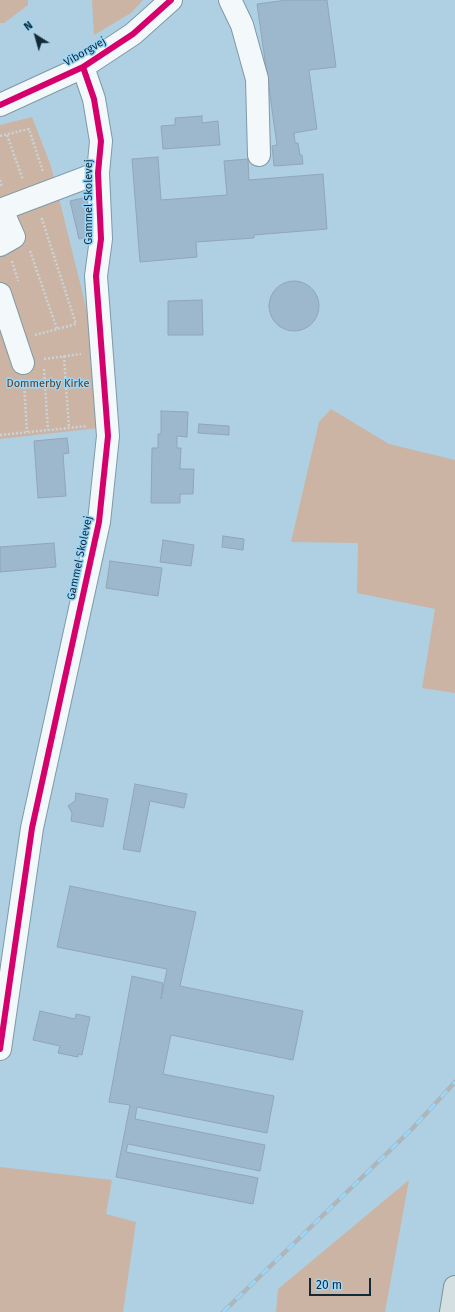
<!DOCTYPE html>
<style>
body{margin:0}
#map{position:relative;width:455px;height:1312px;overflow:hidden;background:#afd0e3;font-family:"Fira Sans",sans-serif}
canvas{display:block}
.north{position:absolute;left:16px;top:16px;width:40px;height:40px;-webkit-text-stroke:3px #99d6f9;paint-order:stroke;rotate:323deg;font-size:11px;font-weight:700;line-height:16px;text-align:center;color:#112a37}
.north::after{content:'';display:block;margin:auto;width:14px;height:18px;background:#112a37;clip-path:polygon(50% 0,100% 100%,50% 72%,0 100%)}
.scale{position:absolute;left:309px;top:1278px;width:62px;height:18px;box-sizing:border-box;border:2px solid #112a37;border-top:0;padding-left:5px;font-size:12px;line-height:14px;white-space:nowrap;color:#112a37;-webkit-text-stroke:3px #99d6f9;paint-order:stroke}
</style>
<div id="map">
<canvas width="455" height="1312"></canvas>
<div class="north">N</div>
<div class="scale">20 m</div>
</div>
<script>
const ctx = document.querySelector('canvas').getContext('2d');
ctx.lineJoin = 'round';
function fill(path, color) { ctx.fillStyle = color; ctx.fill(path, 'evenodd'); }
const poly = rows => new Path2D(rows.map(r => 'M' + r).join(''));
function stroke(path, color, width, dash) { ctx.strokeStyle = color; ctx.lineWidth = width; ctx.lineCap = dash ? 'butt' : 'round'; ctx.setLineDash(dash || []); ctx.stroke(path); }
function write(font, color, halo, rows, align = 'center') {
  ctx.font = font + ' "Fira Sans",sans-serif'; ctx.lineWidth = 3; ctx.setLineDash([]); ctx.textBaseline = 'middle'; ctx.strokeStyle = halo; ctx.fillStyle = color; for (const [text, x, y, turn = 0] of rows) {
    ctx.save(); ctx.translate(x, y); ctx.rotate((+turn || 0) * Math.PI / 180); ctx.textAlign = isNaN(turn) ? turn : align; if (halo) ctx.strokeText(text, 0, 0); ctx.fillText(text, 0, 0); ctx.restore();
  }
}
const green = poly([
 [0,0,28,0,28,5,4,23,0,23],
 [92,0,143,0,131,13,94,35],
 [32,117,51,166,91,327,99,428,0,439,0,125],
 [331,409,389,444,455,460,455,693,422,688,435,609,357,593,358,543,291,542,319,422],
 [0,1167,112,1180,106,1214,136,1222,123,1312,0,1312],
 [409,1180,385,1312,276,1312,278,1289]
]);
const building = poly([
 [287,0,327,0,336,67,309,70,317,129,294,133,295,143,298,143,300,155,302,155,303,164,274,166,272,146,277,145,257,4,287,0],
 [202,116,202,123,218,121,220,145,163,149,161,126,175,125,175,118,202,116],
 [158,157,161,200,227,195,224,161,248,159,249,180,323,174,327,229,254,235,254,238,196,242,197,257,140,262,132,159,158,157],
 [87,197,96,235,79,239,70,201,87,197],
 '269 306a25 25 0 1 1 50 0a25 25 0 1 1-50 0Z',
 [202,300,203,335,168,335,168,301,202,300],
 [161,411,188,412,187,437,177,436,177,448,181,448,180,469,194,469,193,494,180,494,180,503,151,503,152,448,158,448,158,434,161,434,161,411],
 [199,424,229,426,229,435,198,433,199,424],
 [67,438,69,453,63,454,66,496,38,498,34,441,67,438],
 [223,536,244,539,243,550,222,547,223,536],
 [163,540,194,545,191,566,160,562,163,540],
 [54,543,56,567,0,572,0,547,54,543],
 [110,561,162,568,158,596,106,588,110,561],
 [135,784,187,794,184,808,150,801,140,852,123,849,135,784],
 [76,793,108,799,103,827,71,821,72,813,68,806,75,801,76,793],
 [70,886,196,912,180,986,303,1011,293,1060,171,1035,163,1074,274,1096,267,1133,137,1107,135,1119,265,1145,260,1171,128,1144,126,1152,258,1178,253,1204,116,1177,130,1105,109,1102,132,976,163,983,161,999,167,969,57,947,70,886],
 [40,1011,75,1019,76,1014,90,1017,82,1055,78,1054,78,1057,58,1053,60,1046,33,1040,40,1011]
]);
const path = poly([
 [7,135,23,180],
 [0,136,29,129,43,172],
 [0,180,2,187],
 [30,251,57,329],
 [12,261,18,281],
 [35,335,76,324,41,216],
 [64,356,69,428],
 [44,359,81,354],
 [44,369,48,430],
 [24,383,27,432],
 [0,435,87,426]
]);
const minor = poly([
 [230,0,242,25,257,79,259,155],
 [0,105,83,67,133,34,171,0],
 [0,210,98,173],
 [0,214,6,219,14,237,0,245],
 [0,294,23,363],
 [0,1049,32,828,99,522,108,436,96,276,101,239,98,173,101,141,94,99,83,67]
]);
const major = poly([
 [451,1312,455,1287]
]);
const rail = poly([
 [223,1312,412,1129,455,1082]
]);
const cycleway = poly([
 [0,105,83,67,133,34,171,0],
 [0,1049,32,828,99,522,108,436,96,276,101,239,98,173,101,141,94,99,83,67]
]);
const streetNames = [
 ["Viborgvej",85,52,-30],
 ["Gammel Skolevej",89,202,-90],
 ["Gammel Skolevej",80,558,-78]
];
const parkNames = [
 ["Dommerby Kirke",48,384]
];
fill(green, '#cbb4a3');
fill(building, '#9db7cd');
stroke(building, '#90a6b6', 1);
stroke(minor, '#7f99a7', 24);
stroke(major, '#76949a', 24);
stroke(path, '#c9d4da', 2.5, [2, 2]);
stroke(minor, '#f3f8fb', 22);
stroke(major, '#d3dfe0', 22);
stroke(rail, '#adb6ba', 4.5);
stroke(rail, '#99d6f9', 3, [9]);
stroke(cycleway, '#d6006c', 6);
write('11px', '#112a37', '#99d6f9', streetNames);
write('11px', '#6e3a12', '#99d6f9', parkNames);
</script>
